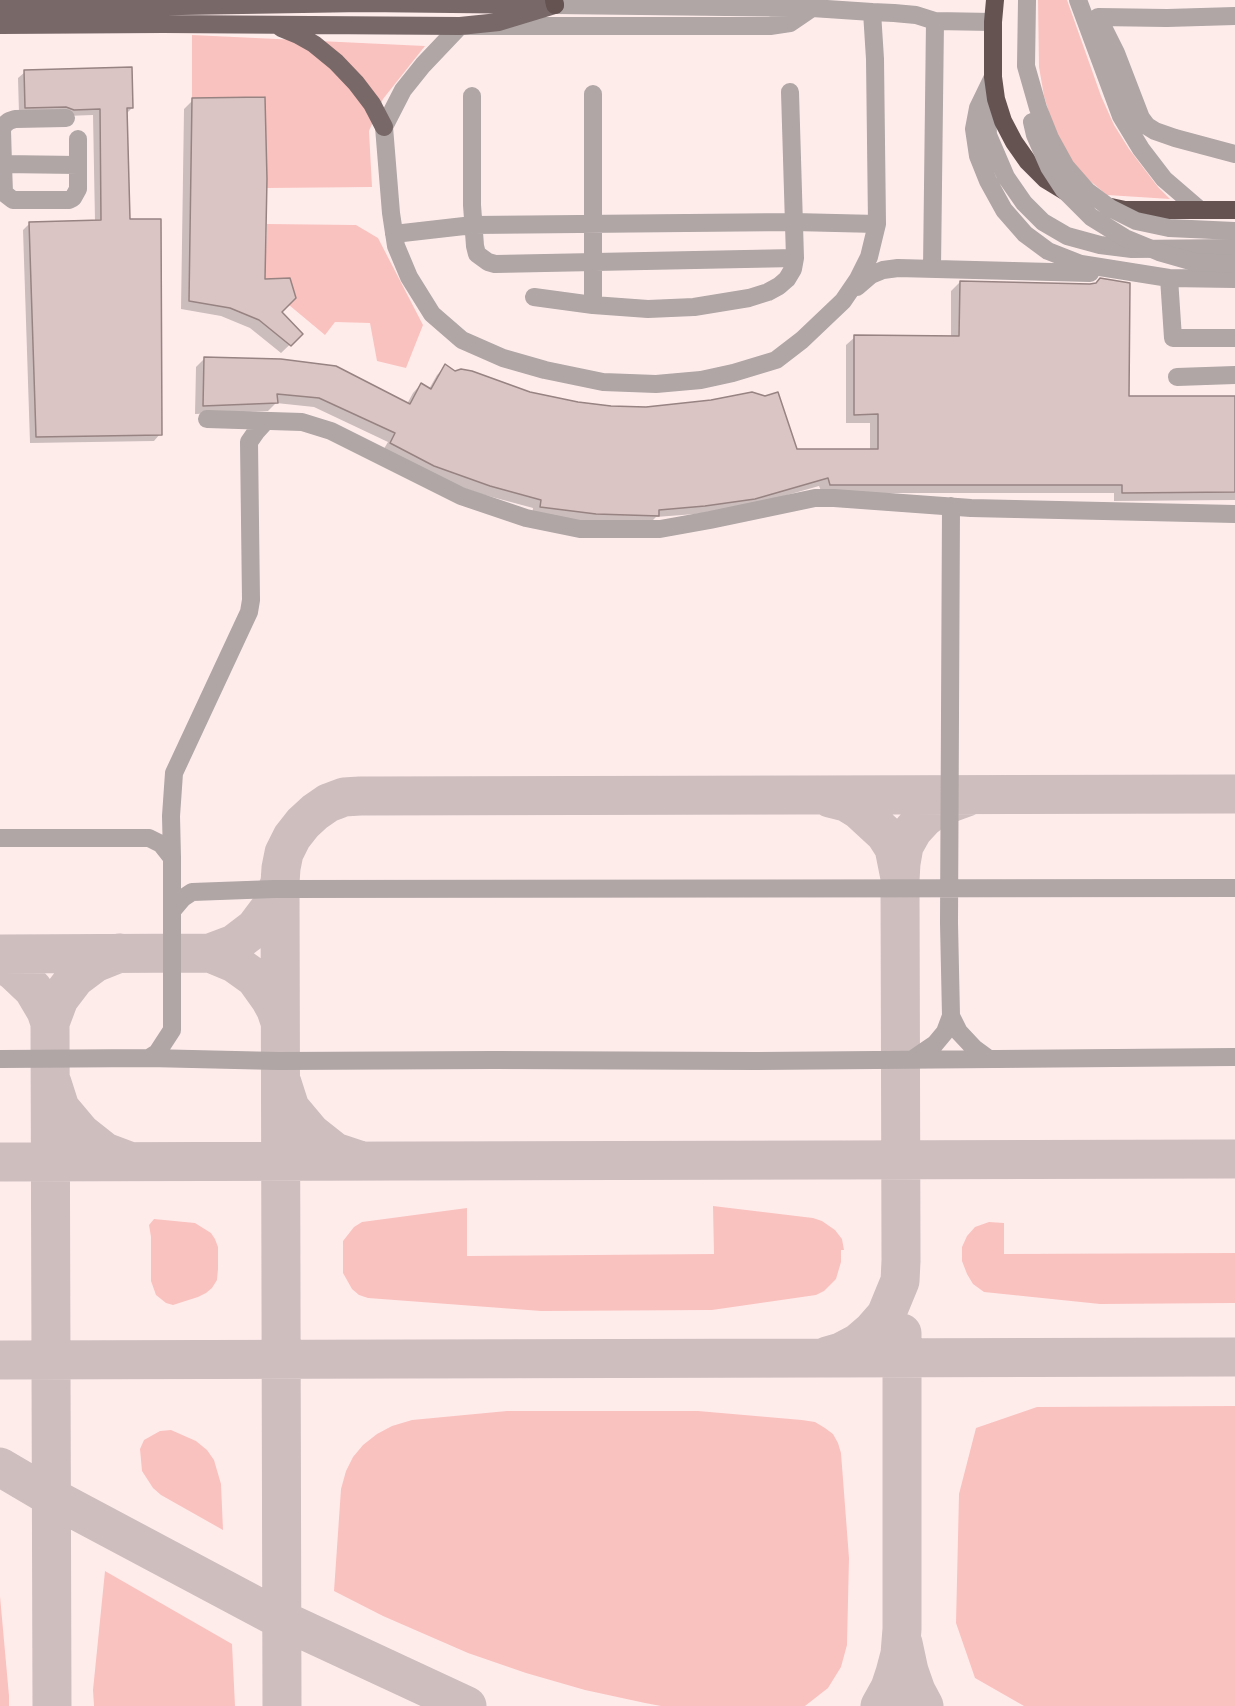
<!DOCTYPE html>
<style>
body{margin:0}
canvas{display:block;background:#feeceb}
</style>
<canvas width="1235" height="1706"></canvas>
<script>
const ctx = document.querySelector('canvas').getContext('2d');
ctx.lineJoin = 'round';
function fill(path, color) { ctx.fillStyle = color; ctx.fill(path, 'evenodd'); }
const poly = rows => new Path2D(rows.map(r => 'M' + r).join(''));
function stroke(path, color, width, dash) { ctx.strokeStyle = color; ctx.lineWidth = width; ctx.lineCap = dash ? 'butt' : 'round'; ctx.setLineDash(dash || []); ctx.stroke(path); }
const green = poly([
 [1038,0,1067,0,1101,96,1114,125,1129,149,1158,187,1170,199,1107,195,1083,175,1071,160,1054,129,1044,96,1039,67],
 [192,35,425,46,383,99,369,131,372,187,267,188,265,97,192,98],
 [267,224,356,225,378,238,423,325,406,368,377,361,370,323,335,322,325,335,289,305,296,298,289,278,265,279],
 [713,1206,813,1218,822,1221,835,1230,842,1239,844,1250,841,1250,841,1262,836,1279,824,1291,816,1295,712,1310,541,1311,368,1298,359,1295,352,1289,343,1273,343,1241,354,1227,362,1222,467,1208,467,1256,714,1254],
 [154,1219,195,1223,211,1233,215,1239,218,1247,218,1269,217,1280,212,1288,206,1293,198,1297,173,1305,166,1303,156,1295,151,1281,151,1237,149,1225],
 [989,1222,1004,1223,1004,1254,1235,1253,1235,1303,1100,1304,984,1292,973,1284,967,1274,962,1261,962,1247,967,1236,975,1227],
 [1235,1406,1235,1706,1024,1706,975,1678,956,1623,959,1494,976,1428,1037,1407],
 [507,1411,698,1411,802,1420,815,1422,825,1428,833,1434,838,1443,841,1453,849,1558,847,1645,841,1667,828,1688,805,1706,661,1706,645,1703,585,1690,526,1673,468,1653,383,1616,334,1591,341,1489,346,1471,353,1457,363,1445,377,1434,392,1426,412,1420],
 [171,1430,196,1441,207,1450,214,1460,221,1484,223,1530,161,1495,153,1488,142,1471,140,1449,144,1440,160,1431],
 [105,1571,232,1644,235,1706,94,1706,93,1690],
 [0,1596,9,1696,9,1706,0,1706]
]);
const shadow = poly([
 [25,72,132,108,126,114,128,221,160,434,154,441,30,443,23,230,30,223,95,222,93,115,66,116,19,114,18,78],
 [193,100,264,280,280,312,301,334,281,353,250,328,221,316,181,309,184,109],
 [960,282,1127,398,1235,397,1235,500,1114,501,1114,493,822,493,819,486,745,507,695,514,656,517,649,524,587,522,532,515,533,508,481,494,425,474,382,452,388,442,314,407,276,403,268,411,195,414,196,367,204,359,407,404,413,393,421,384,429,389,437,375,446,366,455,373,529,393,796,451,870,450,870,423,846,423,846,345,855,337,951,338,951,291]
]);
const taxiway = poly([
 [830,798,846,802,859,810,885,834,894,848,900,878],
 [210,953,234,944,255,928,270,908,279,885],
 [0,954,210,953,234,963,255,978,270,999,276,1010,280,1022],
 [0,962,14,971,33,989,46,1011,50,1023],
 [52,1083,60,1108,81,1133,105,1152,129,1161],
 [282,1083,290,1108,311,1133,335,1152,359,1160],
 [0,1162,1235,1159],
 [827,1356,841,1352,858,1343,872,1331,886,1315,900,1281,901,1261,900,880,901,863,904,846,913,830,924,818,937,808,967,797],
 [0,1360,1235,1357],
 [0,1467,51,1497,282,1620,467,1706],
 [903,1643,909,1671,916,1691,924,1706],
 [52,1706,50,1023,59,999,75,978,95,963,120,953],
 [282,1706,280,883,281,868,284,853,292,837,303,823,315,812,328,803,344,797,360,796,1235,794],
 [880,1706,890,1688,895,1673,900,1654,902,1629,902,1333]
]);
const building = poly([
 [132,67,133,108,127,108,130,219,161,219,162,435,36,437,29,222,101,220,100,109,74,110,66,107,25,108,24,70,132,67],
 [265,97,267,179,265,279,290,278,296,298,282,312,303,334,291,346,259,320,230,308,189,301,192,98,265,97],
 [1100,278,1130,283,1129,396,1235,396,1235,492,1122,493,1122,485,830,485,828,478,755,499,705,506,659,510,659,516,596,514,540,507,541,500,490,486,434,466,390,443,395,433,319,398,277,394,278,403,203,406,204,357,281,359,336,366,410,404,421,383,431,389,445,364,455,371,461,369,472,371,530,392,578,402,611,406,646,407,711,400,752,392,765,396,778,392,797,449,878,449,878,414,854,415,854,335,959,336,960,281,1090,284,1096,283,1100,278]
]);
const minor = poly([
 [558,0,555,5,812,8,872,12,875,59,877,224,869,257,858,279,843,301,802,340,776,360,733,373,701,380,656,384,603,382,545,370,503,358,462,340,432,314,409,277,396,246,391,213,384,127,403,90,423,65,460,26,770,26,790,23,812,8,812,0],
 [1078,0,1121,116,1141,149,1164,179,1200,210],
 [872,12,894,13,916,15,935,21,932,268],
 [1235,16,1167,18,1098,17,1116,53,1141,118,1147,126,1155,131,1175,138,1235,154],
 [935,21,993,22],
 [993,77,978,108,974,129,978,156,988,181,1004,210,1025,234,1048,251,1081,264,1169,278,1235,279],
 [472,96,472,205,475,246,477,254,488,262,495,264,795,258],
 [989,103,987,112,988,135,1006,177,1024,203,1043,222,1067,236,1100,245,1132,249,1235,248],
 [66,118,15,119,9,121,4,125,2,130,3,164,78,165],
 [0,163,3,164,4,193,13,200,69,200,73,198,78,189,78,139],
 [394,234,473,225,794,222,877,224],
 [1169,278,1173,338,1235,338],
 [857,287,871,275,883,270,898,268,1090,273],
 [534,297,593,305,648,309,694,307,749,298,768,292,779,286,787,279,793,269,795,258,790,92],
 [593,305,593,94],
 [1177,377,1235,375],
 [207,419,302,422,331,431,461,496,526,518,580,529,660,529,710,520,815,498,834,498,971,508,1235,514],
 [951,506,949,923,951,1016,959,1032,974,1048,989,1059],
 [0,838,149,838,161,844,172,858,172,1030,157,1053,149,1058],
 [172,858,171,816,174,773,249,612,251,600,249,442,256,432,266,421],
 [172,911,183,898,192,892,274,889,1235,888],
 [0,1059,149,1058,278,1061,495,1060,757,1061,1235,1057],
 [913,1059,935,1044,945,1032,951,1016]
]);
const major = poly([
 [0,9,363,3,541,5],
 [0,25,163,24,460,26,499,22,555,5],
 [281,28,298,35,314,44,336,62,356,83,372,104,384,127]
]);
const highway = poly([
 [554,0,555,5],
 [995,0,993,22,993,77,996,99,1003,121,1014,142,1028,162,1045,179,1068,193],
 [1111,207,1125,210,1235,210]
]);
const minorBridge = poly([
 [1027,0,1026,66,1038,108,1050,138,1066,167,1087,191,1110,208,1136,221,1169,228,1235,231],
 [1032,122,1035,135,1049,167,1064,190,1091,217,1125,238,1159,252,1194,262,1235,264]
]);
fill(green, '#fac2bf');
fill(shadow, '#0003');
stroke(taxiway, '#cebebe', 39);
fill(building, '#dac5c4');
stroke(building, '#978382', 1.5);
stroke(minor, '#afa6a5', 18);
stroke(major, '#786868', 18);
stroke(highway, '#655352', 18);
stroke(minorBridge, '#afa6a5', 18);
</script>
